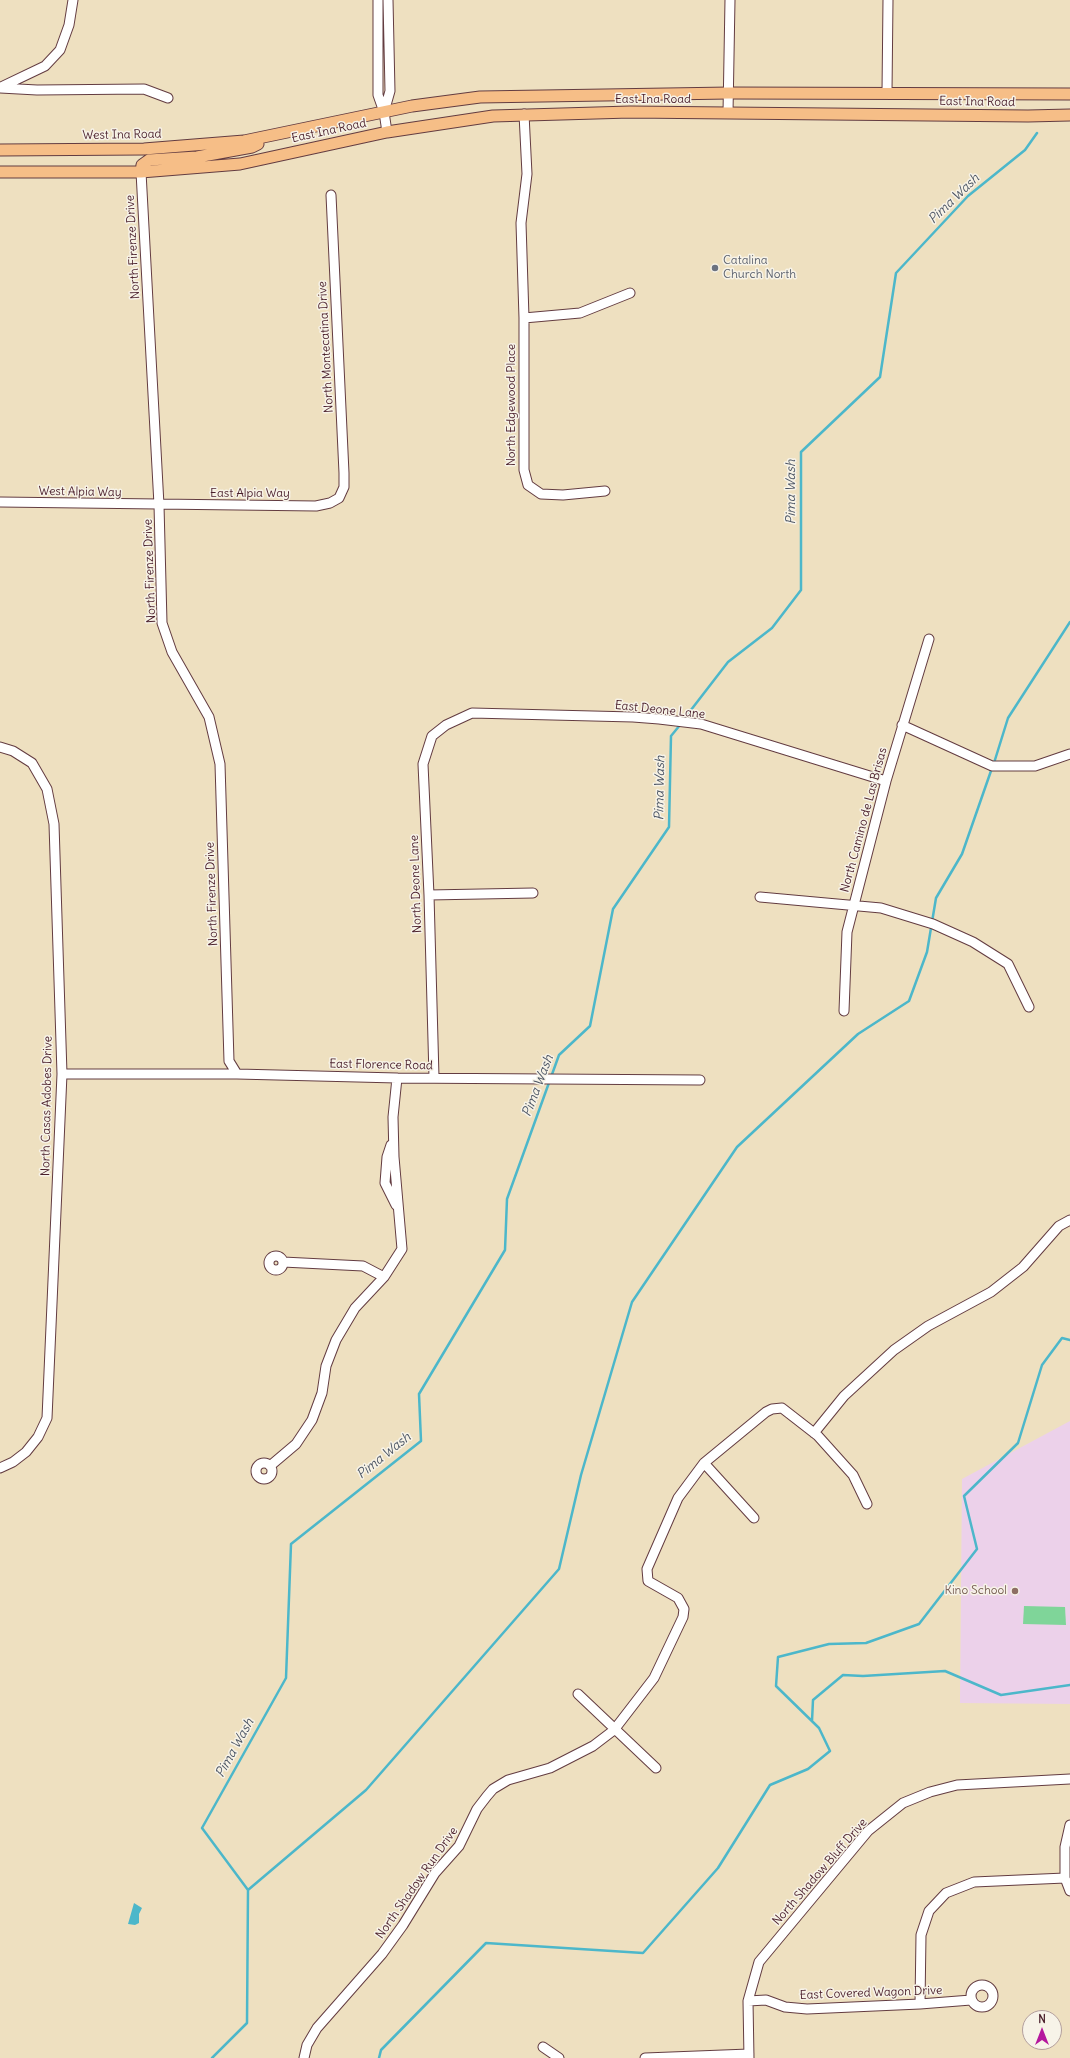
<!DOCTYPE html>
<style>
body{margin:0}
#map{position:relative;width:1070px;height:2058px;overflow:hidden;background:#eee0c0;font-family:Delius,sans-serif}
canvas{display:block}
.north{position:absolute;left:1022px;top:2010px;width:40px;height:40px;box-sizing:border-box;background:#f7f3e8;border:1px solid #b29e9c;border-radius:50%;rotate:0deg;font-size:11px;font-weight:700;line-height:16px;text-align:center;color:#4a1f2b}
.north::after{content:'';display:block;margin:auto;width:14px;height:18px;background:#b5179e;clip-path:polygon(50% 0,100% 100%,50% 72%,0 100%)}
</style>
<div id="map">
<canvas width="1070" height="2058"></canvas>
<div class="north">N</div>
</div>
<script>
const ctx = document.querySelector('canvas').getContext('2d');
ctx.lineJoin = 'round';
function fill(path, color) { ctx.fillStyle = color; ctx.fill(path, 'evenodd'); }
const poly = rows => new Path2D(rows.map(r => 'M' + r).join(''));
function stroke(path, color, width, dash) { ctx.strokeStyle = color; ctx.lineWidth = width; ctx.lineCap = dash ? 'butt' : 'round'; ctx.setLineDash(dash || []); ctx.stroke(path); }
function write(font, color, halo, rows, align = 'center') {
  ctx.font = font + ' Delius,sans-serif'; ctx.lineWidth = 3; ctx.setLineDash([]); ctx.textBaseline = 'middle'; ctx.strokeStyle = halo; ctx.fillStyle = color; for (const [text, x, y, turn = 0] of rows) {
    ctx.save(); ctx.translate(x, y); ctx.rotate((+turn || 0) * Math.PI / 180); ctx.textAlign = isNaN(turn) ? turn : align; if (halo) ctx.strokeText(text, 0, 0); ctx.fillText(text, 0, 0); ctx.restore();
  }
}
const built = poly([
 [1070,1421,1070,1704,960,1703,962,1479]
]);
const green = poly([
 [1024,1606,1065,1607,1066,1625,1023,1624]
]);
const water = poly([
 [134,1903,142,1908,139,1914,139,1923,135,1925,128,1924]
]);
const stream = poly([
 [684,719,728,662,772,628,801,590,801,452,880,377,896,273,968,196,1025,150,1037,133],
 [994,763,1008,718,1070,622],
 [812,1721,813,1700,843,1675,863,1676,945,1671,1001,1695,1070,1685],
 [248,1890,366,1790,559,1569,581,1475,632,1302,737,1147,858,1034,909,1001,927,952,936,898,962,854,992,768],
 [212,2058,247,2023,248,1890,202,1828,286,1678,291,1544,421,1441,419,1394,505,1250,507,1199,559,1055,590,1026,613,909,669,827,671,736,680,725],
 [379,2058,381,2050,486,1943,643,1953,718,1868,770,1785,808,1769,830,1751,819,1728,776,1686,778,1657,829,1644,866,1643,919,1624,977,1549,964,1496,1018,1443,1042,1365,1062,1338,1070,1340]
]);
const minor = poly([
 [378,0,378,95,384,112,387,132],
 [1,87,45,66,60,50,69,25,73,0],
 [0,88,37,90,144,89,168,98],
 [887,92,888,0],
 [384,112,390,91,388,0],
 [728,113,730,0],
 [524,114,527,174,521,223,524,318,524,470,528,485,541,494,563,495,605,491],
 [141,172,159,505,162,623,172,652,209,717,220,764,229,1061,237,1074],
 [524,318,580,313,630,293],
 [0,502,316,506,330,503,339,498,344,487,344,473,331,195],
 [902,725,992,766,1035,766,1070,754],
 [0,747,13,751,32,763,47,789,54,824,62,1074,47,1418,38,1437,26,1452,13,1462,0,1468],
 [429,895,533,893],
 [760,897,881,908,933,924,973,942,1008,964,1029,1007],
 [844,1011,847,932,886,781,929,639],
 [62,1074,237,1074,397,1078,700,1080],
 [434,1077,429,895,423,764,432,736,446,725,472,713,633,717,659,719,701,724,886,781],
 [391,1145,387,1157,385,1183,396,1205],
 '269 1263a7 7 0 1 1 14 0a7 7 0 1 1-14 0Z',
 [283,1262,363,1266,384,1277],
 [814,1433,844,1396,894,1350,928,1326,991,1292,1023,1267,1059,1226,1070,1220],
 [704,1463,754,1518],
 '256 1471a8 8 0 1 1 16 0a8 8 0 1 1-16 0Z',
 [270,1466,296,1444,312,1420,322,1393,326,1366,336,1340,355,1308,384,1277,402,1249,394,1157,393,1117,397,1078],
 [578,1694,656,1768],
 [1070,1825,1065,1847,1065,1878,1070,1891],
 '971 1996a11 11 0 1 1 22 0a11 11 0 1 1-22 0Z',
 [748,2001,766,2000,785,2007,807,2009,920,2004,971,2000],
 [920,2004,921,1935,929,1911,946,1893,974,1882,1065,1878],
 [543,2047,559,2058],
 [304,2058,307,2045,317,2028,382,1954,403,1925,435,1873,459,1846,477,1809,487,1796,493,1789,508,1780,550,1768,593,1746,614,1730,654,1678,683,1617,684,1609,678,1598,648,1581,647,1569,678,1498,704,1463,766,1412,772,1409,782,1408,818,1436,853,1475,867,1504],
 [645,2058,749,2054],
 [749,2058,748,2001,759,1962,868,1831,903,1803,930,1792,957,1785,1070,1779]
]);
const major = poly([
 [0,150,144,149,244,141,412,106,480,97,729,93,1070,94],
 [0,172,141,172,240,164,387,132,493,116,630,112,1028,116,1070,115],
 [141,172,142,165,149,160,197,157,252,147,258,144]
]);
const markers = [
 [715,268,4,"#6b7280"],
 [1015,1591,4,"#8d6e63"]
];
const streetNames = [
 ["East Ina Road",653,100],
 ["East Ina Road",977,102,1],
 ["East Ina Road",329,131,-12],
 ["West Ina Road",122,135,-1],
 ["North Firenze Drive",133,247,-93],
 ["North Montecatina Drive",326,347,-93],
 ["North Edgewood Place",512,405,-90],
 ["West Alpia Way",80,492,1],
 ["East Alpia Way",250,494],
 ["North Firenze Drive",150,571,-92],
 ["East Deone Lane",660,710,6],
 ["North Camino de Las Brisas",864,820,-75],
 ["North Deone Lane",416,884,-92],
 ["North Firenze Drive",212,894,-92],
 ["East Florence Road",381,1065,1],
 ["North Casas Adobes Drive",47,1106,-89],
 ["North Shadow Bluff Drive",820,1872,-49],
 ["North Shadow Run Drive",417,1883,-55],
 ["East Covered Wagon Drive",871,1993,-2]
];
const worshipNames = [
 ["Catalina",723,261],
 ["Church North",723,275]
];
const educationNames = [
 ["Kino School",1007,1591]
];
const waterNames = [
 ["Pima Wash",954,199,-44],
 ["Pima Wash",791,492,-90],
 ["Pima Wash",660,788,-89],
 ["Pima Wash",538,1086,-69],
 ["Pima Wash",384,1456,-39],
 ["Pima Wash",235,1748,-61]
];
fill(built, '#ecd1ea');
fill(green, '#7fd599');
fill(water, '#4cb7ca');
stroke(stream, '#4cb7ca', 2.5);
stroke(minor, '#633c41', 11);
stroke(major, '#633c41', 13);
stroke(minor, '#fff', 9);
stroke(major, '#f6be87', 11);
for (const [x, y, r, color] of markers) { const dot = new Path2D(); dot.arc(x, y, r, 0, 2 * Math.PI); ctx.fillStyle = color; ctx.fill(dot); stroke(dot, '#f7f3e8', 1.5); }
write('12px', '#4a1f2b', '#f7f3e8', streetNames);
write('12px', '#5b616d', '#f7f3e8', worshipNames, 'left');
write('12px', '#785e54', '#f7f3e8', educationNames, 'right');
write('italic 13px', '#4b5463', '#f7f3e8', waterNames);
</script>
